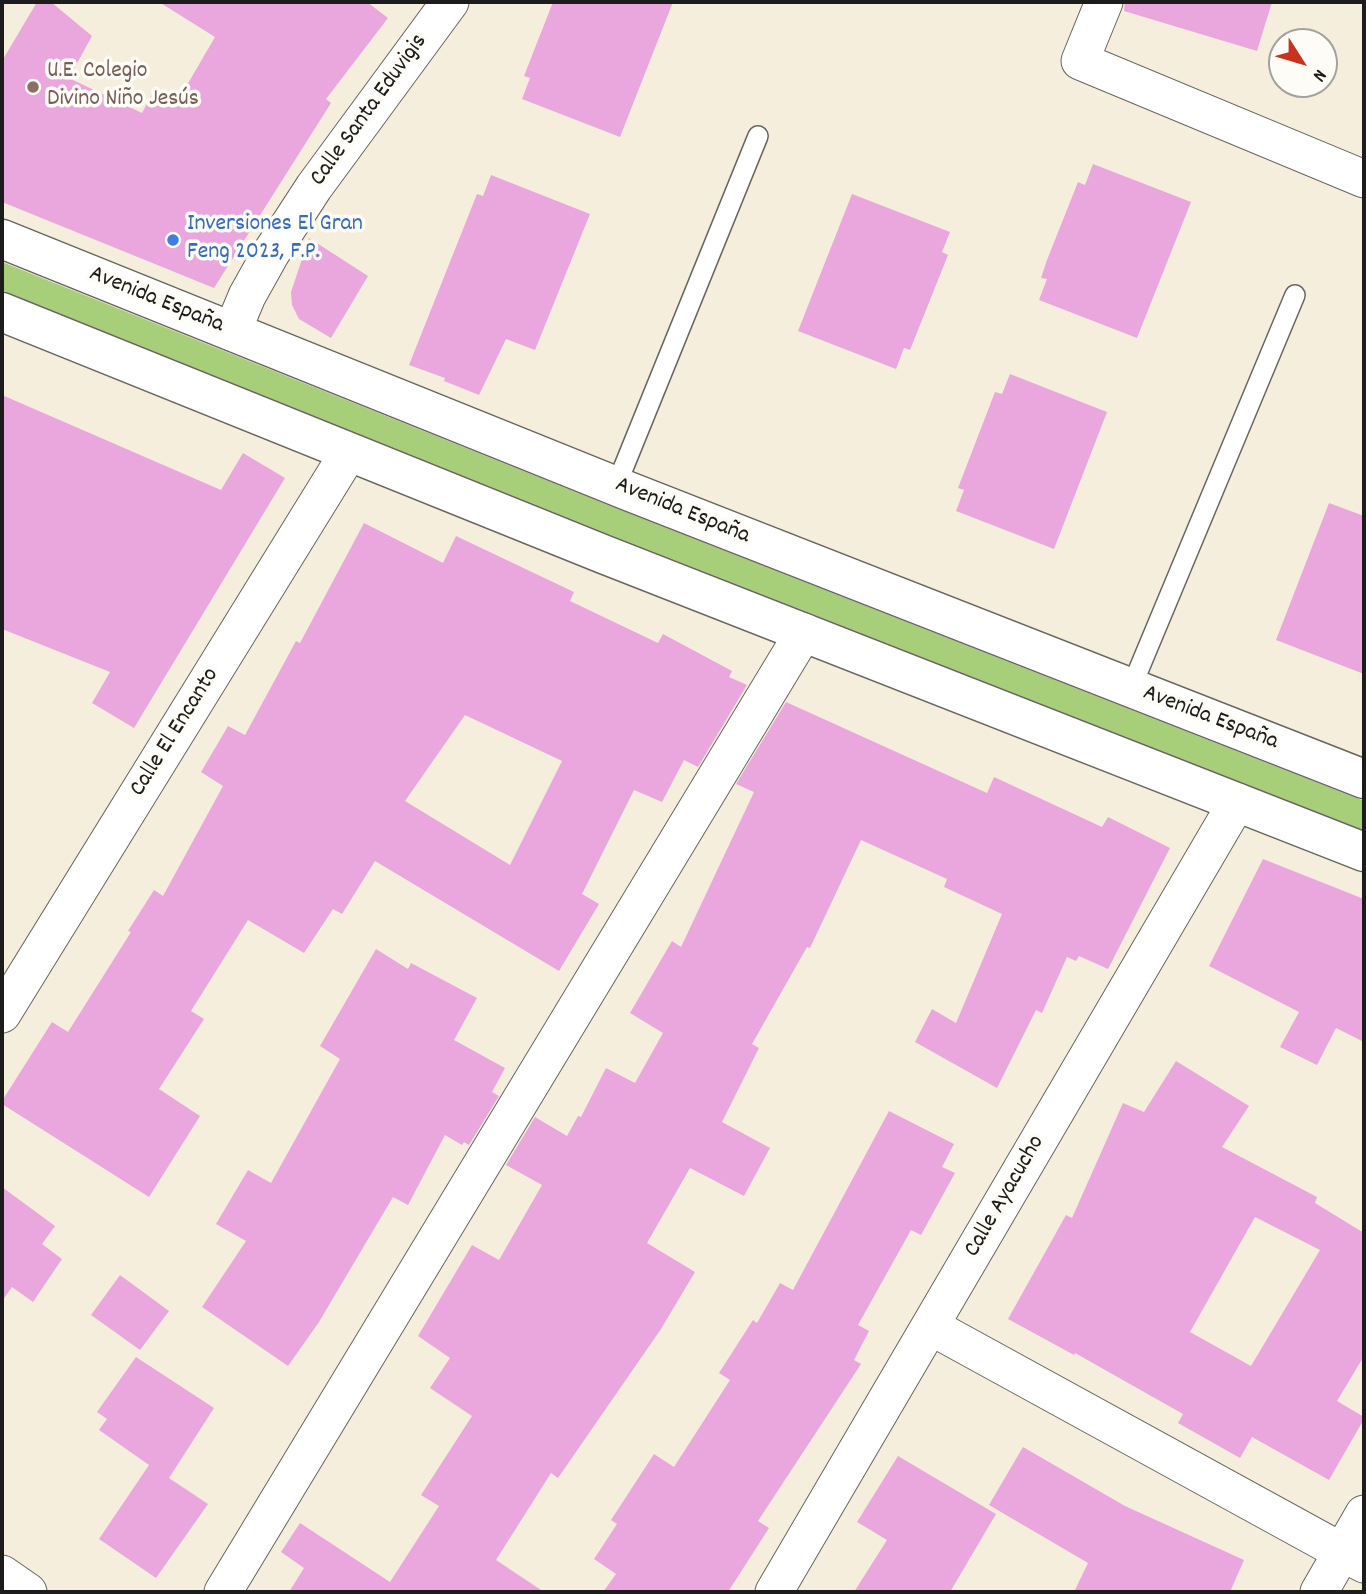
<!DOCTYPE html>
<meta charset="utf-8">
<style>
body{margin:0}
#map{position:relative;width:1366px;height:1594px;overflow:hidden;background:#f6eedc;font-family:Dekko,sans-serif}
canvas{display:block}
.frame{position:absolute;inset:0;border:4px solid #1c1c1c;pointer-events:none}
.north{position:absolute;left:1268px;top:28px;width:70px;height:70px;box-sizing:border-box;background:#fdfcf7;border:2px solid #a3a29f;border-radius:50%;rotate:127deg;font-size:19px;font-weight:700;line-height:28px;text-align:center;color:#1c1c1c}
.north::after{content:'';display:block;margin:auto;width:24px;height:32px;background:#c8321e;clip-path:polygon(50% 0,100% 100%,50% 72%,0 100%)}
</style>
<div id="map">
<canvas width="1366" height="1594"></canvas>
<div class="frame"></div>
<div class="north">N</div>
</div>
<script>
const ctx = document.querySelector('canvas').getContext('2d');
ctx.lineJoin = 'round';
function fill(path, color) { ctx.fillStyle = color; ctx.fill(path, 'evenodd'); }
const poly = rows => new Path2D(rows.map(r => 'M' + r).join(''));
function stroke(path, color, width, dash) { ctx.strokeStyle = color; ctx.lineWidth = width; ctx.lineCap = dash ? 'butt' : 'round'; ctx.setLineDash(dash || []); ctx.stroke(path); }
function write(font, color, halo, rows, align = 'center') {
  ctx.font = font + ' Dekko,sans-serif'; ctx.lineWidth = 7; ctx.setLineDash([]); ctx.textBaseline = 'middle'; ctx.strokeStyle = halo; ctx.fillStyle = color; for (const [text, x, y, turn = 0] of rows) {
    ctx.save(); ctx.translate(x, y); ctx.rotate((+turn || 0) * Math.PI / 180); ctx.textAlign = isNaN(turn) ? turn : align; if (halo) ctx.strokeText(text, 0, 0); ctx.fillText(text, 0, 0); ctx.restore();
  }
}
const green = poly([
 [2,262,608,505,1364,801,1364,830,611,535,2,290]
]);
const building = poly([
 [37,2,51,2,92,36,69,78,142,113,155,88,176,104,215,37,159,2,367,2,388,18,326,99,331,103,214,288,2,202,2,61],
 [553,2,673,2,620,137,522,99,530,78,524,76],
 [1125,2,1272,2,1257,51,1124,11],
 [1093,164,1191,202,1137,338,1039,300,1047,279,1041,278,1047,260,1078,182,1085,185],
 [491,175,590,214,535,350,506,339,479,395,444,381,445,378,409,365,477,194,483,196],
 [852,194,950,232,942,252,948,255,910,350,904,348,896,369,798,331],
 [309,238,368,276,331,338,299,319,292,305,291,292],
 [1010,374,1107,412,1054,549,956,511,964,490,958,488,995,392,1002,394],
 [2,395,221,490,243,453,285,478,134,728,92,703,110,672,2,629],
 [1329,503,1364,516,1364,674,1276,640],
 [364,523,443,563,456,536,574,592,570,601,658,643,663,634,732,671,729,677,747,685,698,767,684,760,662,802,634,790,582,894,599,904,559,971,375,861,342,914,333,909,304,953,248,920,191,1011,204,1019,159,1089,200,1116,149,1197,2,1104,2,1101,52,1022,68,1032,131,932,128,931,154,890,163,896,223,786,201,772,228,726,245,735,296,641,300,643],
 [465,715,562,761,510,865,405,801],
 [786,702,987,793,994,777,1102,827,1108,817,1170,848,1108,969,1079,956,1076,961,1067,957,1042,1013,1036,1010,997,1088,915,1042,932,1009,956,1023,1002,914,944,887,947,879,861,840,810,948,807,947,752,1044,759,1048,722,1122,770,1148,744,1196,690,1168,647,1243,695,1272,661,1329,558,1478,551,1473,496,1560,544,1592,289,1592,304,1568,281,1552,300,1523,390,1582,439,1506,421,1495,472,1416,430,1388,450,1358,418,1336,472,1245,499,1260,542,1185,506,1165,535,1117,567,1136,578,1116,581,1117,606,1068,635,1083,663,1033,630,1013,672,941,681,947,754,792,736,784],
 [1263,859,1364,899,1364,1042,1336,1028,1317,1065,1280,1047,1299,1012,1209,966],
 [376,949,408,969,411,963,477,998,454,1040,505,1068,492,1092,499,1096,469,1145,464,1142,462,1145,445,1135,408,1205,393,1197,319,1322,288,1366,202,1307,246,1241,216,1224,248,1170,271,1183,340,1059,320,1046],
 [1176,1061,1249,1106,1222,1147,1317,1197,1315,1203,1364,1233,1364,1356,1337,1401,1364,1417,1364,1419,1329,1480,1252,1437,1240,1458,1178,1423,1183,1414,1075,1353,1074,1355,1008,1319,1066,1215,1072,1218,1123,1103,1144,1112],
 [1255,1217,1320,1250,1251,1366,1190,1332],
 [889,1111,954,1144,942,1167,955,1173,921,1235,911,1230,858,1325,869,1331,854,1360,861,1364,758,1521,769,1528,728,1592,603,1592,616,1574,594,1559,617,1524,611,1520,654,1454,674,1467,730,1380,719,1373,753,1320,757,1323,780,1283,793,1290],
 [2,1187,55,1226,42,1244,62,1259,33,1302,12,1287,2,1301],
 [120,1275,169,1311,140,1350,91,1315],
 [136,1357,214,1408,169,1478,208,1504,156,1578,99,1539,149,1465,99,1430,107,1419,97,1412],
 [1023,1447,1125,1506,1244,1560,1230,1592,1074,1592,1088,1563,989,1505],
 [898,1456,996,1514,950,1592,854,1592,887,1540,857,1522]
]);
const service = poly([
 [616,486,758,136],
 [1131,688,1295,295]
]);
const minor = poly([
 [1104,2,1080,61,1364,179],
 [232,332,247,296,271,253,314,187,450,2],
 [2,1014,349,452],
 [930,1326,1364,1564],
 [2,1574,28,1592],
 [223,1592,804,632],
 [774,1592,1237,802],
 [1319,1592,1364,1514]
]);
const secondary = poly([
 [2,239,628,491,1364,779],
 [2,312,603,554,1364,852]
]);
const markers = [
 [33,87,7,"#8d6e63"],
 [173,240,7,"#3f7fe0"]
];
const educationNames = [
 ["U.E. Colegio",47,73],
 ["Divino Niño Jesús",47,101]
];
const streetNames = [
 ["Calle Santa Eduvigis",370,111,-54],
 ["Avenida España",156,301,22],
 ["Avenida España",682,512,22],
 ["Avenida España",1210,719,21],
 ["Calle El Encanto",176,733,-58],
 ["Calle Ayacucho",1006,1197,-60]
];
const shopNames = [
 ["Inversiones El Gran",187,226],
 ["Feng 2023, F.P.",187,254]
];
fill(green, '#a7ce79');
fill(building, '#e9a7dd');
stroke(service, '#68665f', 22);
stroke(minor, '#68665f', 39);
stroke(secondary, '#68665f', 41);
stroke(service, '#fff', 19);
stroke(minor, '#fff', 37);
stroke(secondary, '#fff', 38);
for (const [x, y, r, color] of markers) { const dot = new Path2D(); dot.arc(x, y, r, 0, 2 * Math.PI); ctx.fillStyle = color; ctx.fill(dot); stroke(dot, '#fdfcf7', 2.5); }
write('24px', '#785e54', '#fdfcf7', educationNames, 'left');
write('24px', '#1c1c1c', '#fdfcf7', streetNames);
write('24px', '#366cbe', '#fdfcf7', shopNames, 'left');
</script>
